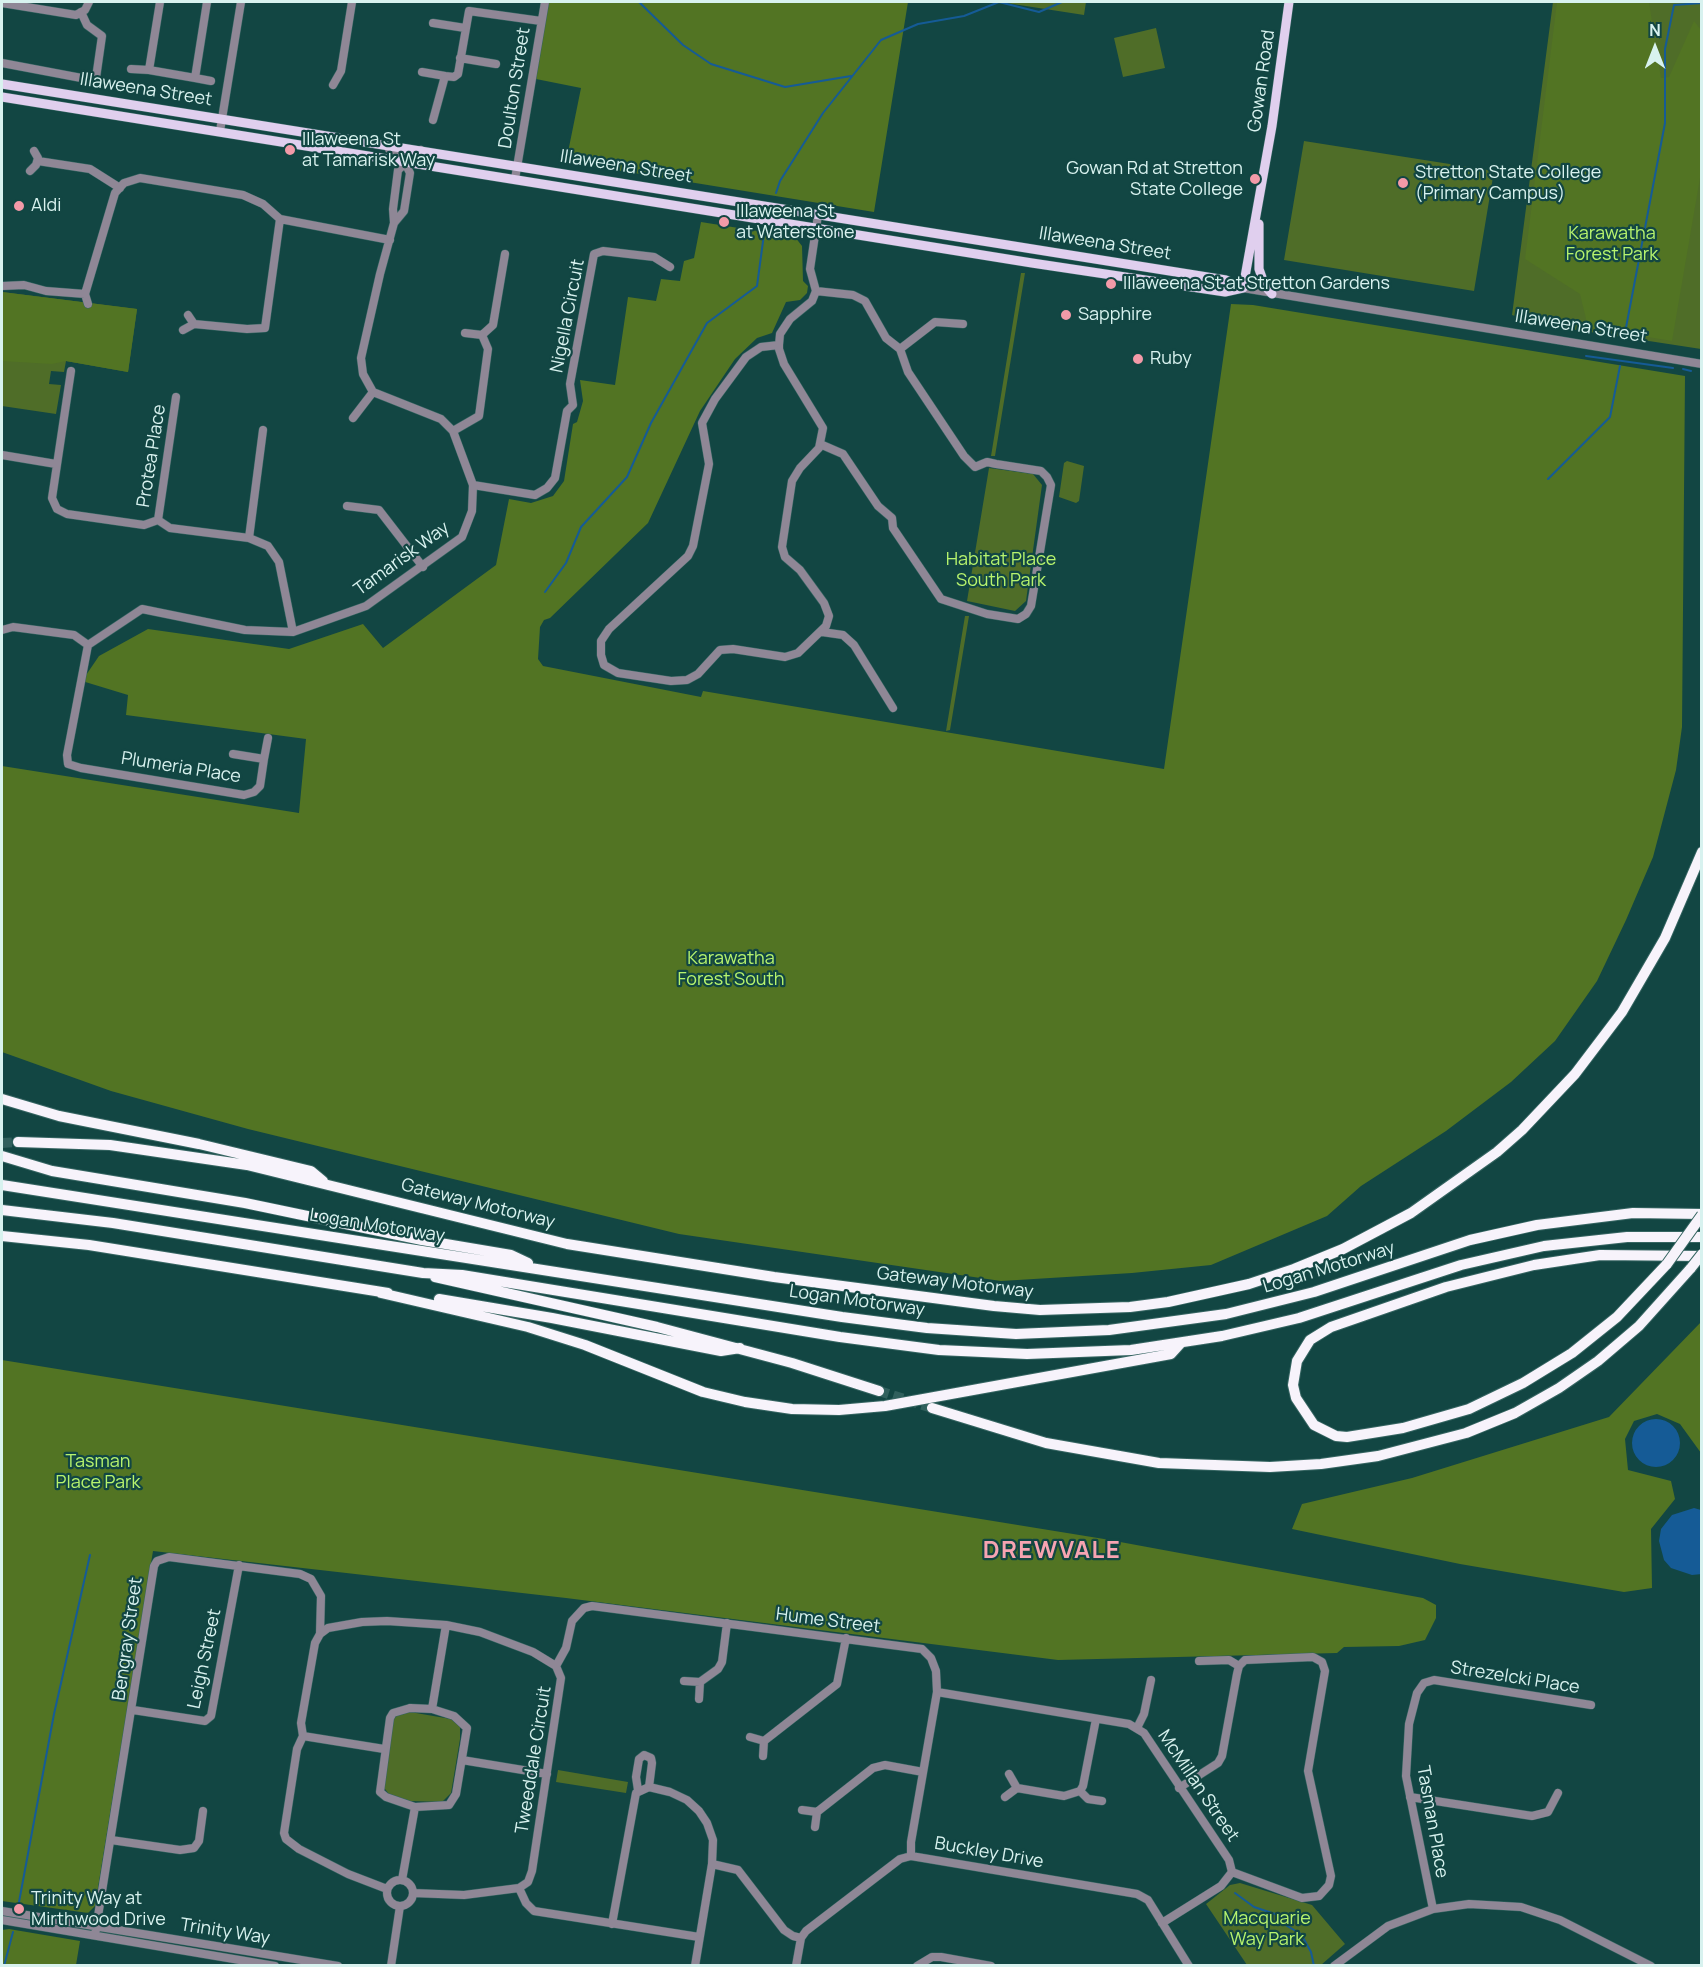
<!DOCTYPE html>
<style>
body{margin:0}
#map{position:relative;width:1703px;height:1967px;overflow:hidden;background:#124643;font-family:Manrope,sans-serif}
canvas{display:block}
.frame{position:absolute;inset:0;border:3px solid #d8f2ef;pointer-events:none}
.north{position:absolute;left:1625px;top:18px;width:60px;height:60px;-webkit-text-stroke:4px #124643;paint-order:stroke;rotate:0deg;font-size:16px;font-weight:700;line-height:24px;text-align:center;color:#d8f2ef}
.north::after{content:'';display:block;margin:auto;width:21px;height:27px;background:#d8f2ef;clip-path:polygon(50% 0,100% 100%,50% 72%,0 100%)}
</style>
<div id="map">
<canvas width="1703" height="1967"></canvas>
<div class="frame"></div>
<div class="north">N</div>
</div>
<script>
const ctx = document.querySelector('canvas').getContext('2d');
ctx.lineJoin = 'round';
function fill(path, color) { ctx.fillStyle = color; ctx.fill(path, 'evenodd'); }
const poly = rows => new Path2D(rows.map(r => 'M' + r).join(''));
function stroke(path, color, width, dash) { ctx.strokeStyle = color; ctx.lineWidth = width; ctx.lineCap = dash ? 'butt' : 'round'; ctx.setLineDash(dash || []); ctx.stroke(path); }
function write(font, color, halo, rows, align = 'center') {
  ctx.font = font + ' Manrope,sans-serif'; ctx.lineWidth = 4.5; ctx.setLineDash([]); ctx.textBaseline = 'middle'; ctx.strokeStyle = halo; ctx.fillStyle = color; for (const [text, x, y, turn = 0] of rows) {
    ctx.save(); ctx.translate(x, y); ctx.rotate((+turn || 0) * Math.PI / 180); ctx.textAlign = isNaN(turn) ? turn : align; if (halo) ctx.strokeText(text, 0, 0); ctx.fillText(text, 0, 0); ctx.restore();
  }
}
const green = poly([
 [1000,2,1086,2,1084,15],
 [1553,2,1701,2,1701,349,1538,324,1512,315],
 [1156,28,1165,68,1123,77,1114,38],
 [1304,141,1494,171,1474,291,1284,260],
 [1021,273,1025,273,995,456,991,456],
 [2,292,137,309,128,372,66,361,64,372,51,371,49,384,61,385,56,414,2,406],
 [1067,461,1084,466,1079,501,1076,503,1059,497,1064,463],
 [989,468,1033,474,1042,485,1026,601,1015,611,967,601],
 [965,616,969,616,950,730,946,731],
 [410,1712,451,1719,460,1727,460,1739,451,1793,442,1802,410,1801,389,1794,385,1789,383,1778,394,1719,398,1714],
 [558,1770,628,1782,626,1793,556,1782],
 [1240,1883,1312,1905,1345,1944,1321,1965,1247,1965,1206,1904,1230,1885]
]);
const forest = poly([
 [548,2,908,2,874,212,566,162,581,88,536,79],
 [1557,2,1649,2,1661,78,1669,77,1694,21,1701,30,1701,172,1672,341,1588,327,1580,294,1525,259],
 [701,222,795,237,802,246,803,281,808,286,807,293,800,300,786,302,772,333,757,338,735,359,700,411,648,523,550,618,544,620,540,627,538,659,543,666,701,697,703,691,1164,769,1231,304,1253,305,1685,376,1682,727,1676,770,1653,857,1626,920,1597,981,1555,1041,1511,1082,1446,1131,1361,1186,1327,1216,1211,1265,1132,1273,1001,1281,679,1234,248,1129,111,1091,2,1052,2,766,299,813,306,739,126,715,128,695,82,681,99,656,148,629,289,649,363,624,383,648,496,565,509,499,531,503,553,496,564,481,573,424,577,422,583,401,580,380,615,385,628,297,656,301,661,279,680,281,684,261,694,258],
 [2,292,137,309,128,372,66,361,52,364,2,361],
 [1701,1322,1701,1453,1680,1424,1657,1414,1634,1421,1625,1439,1628,1470,1671,1481,1675,1499,1651,1529,1652,1588,1624,1592,1460,1564,1292,1529,1302,1504,1412,1478,1609,1417],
 [2,1360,1104,1539,1423,1598,1436,1605,1436,1618,1425,1640,1399,1646,1344,1647,1337,1653,1058,1660,566,1598,153,1551,95,1906,88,1913,2,1901],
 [9,1929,80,1941,76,1965,2,1965,2,1930]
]);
const water = poly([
 '1632 1443a24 24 0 1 1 48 0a24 24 0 1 1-48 0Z',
 [1694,1508,1701,1510,1702,1574,1692,1575,1671,1568,1664,1560,1659,1541,1661,1529,1672,1515]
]);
const stream = poly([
 [639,2,683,45,711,64,785,87,851,76],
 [776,193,780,181,823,113,881,40,918,24,964,16,999,2,1039,12,1062,2],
 [1624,338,1665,123,1665,49,1674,5,1702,3],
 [1586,356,1673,368],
 [1683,369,1691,371],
 [1548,479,1610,417,1620,366],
 [545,592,566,563,581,527,627,477,651,423,707,323,757,286,764,234],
 [1235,1893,1254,1907,1278,1915,1282,1923,1301,1934,1311,1952,1314,1966],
 [19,1902,54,1714,90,1555],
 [4,1966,13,1932]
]);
const highwayTunnel = poly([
 [2,1143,18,1142],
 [879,1391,932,1408]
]);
const minor = poly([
 [160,2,149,70,195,78,207,2],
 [2,3,76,15,85,10,89,2],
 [433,23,465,28],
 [460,58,496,64],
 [2,63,92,80,96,78,102,36,87,25,81,12],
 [131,69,149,70],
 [422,72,445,76],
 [195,78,211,81],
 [333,85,341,71,352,2],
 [433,120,445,76,454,77,458,74,469,11,541,21],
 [220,131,241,2],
 [38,161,90,169,120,188],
 [30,171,36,165,38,158,34,151],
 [515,179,545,2],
 [394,223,393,209,398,170,421,150],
 [2,286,24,285,46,291,85,294],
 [1243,288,1702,364],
 [816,291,853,295,865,301,886,338,900,349,908,372,964,456,975,467,987,462,996,464,1041,471,1047,477,1051,485,1031,606,1026,614,1018,619,987,614,941,599,893,528,892,518,878,506,843,454,820,444],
 [88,304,85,294,115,193,124,183,140,178,243,195,263,204,280,219,390,240],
 [194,324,247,329,265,328,280,219],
 [183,330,194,324,188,315],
 [465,333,482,335],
 [779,345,761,347,746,357,715,399,702,423,709,464,693,546,688,556,609,629,601,641,601,655,604,665,618,673,671,681,687,680,698,674,720,650,733,649,785,657,798,653,826,626,829,616,824,603,800,570,785,557,782,547,792,481,800,468,819,448,823,428,784,364,779,349,779,345,780,334,790,319,812,301,816,291,810,269,818,215],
 [900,349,935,322,963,324],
 [71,371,52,498,57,509,67,514,144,525,158,520,170,528,249,538,268,546,279,562,293,632],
 [353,418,373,392],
 [453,431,479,416,488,349,482,335,493,325,505,254],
 [2,455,56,464],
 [473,485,535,495,547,488,555,478,567,411,573,405,570,384,594,254,603,251,654,257,670,267],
 [347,506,379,510,423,567],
 [158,520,176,397],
 [249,538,263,430],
 [2,630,13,627,74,635,88,645],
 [822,632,843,635,854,645,893,708],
 [233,754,264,759,268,738],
 [264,759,260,786,254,792,244,795,81,768,68,764,67,755,88,645,142,609,245,630,293,632,366,606,462,537,472,511,473,485,453,431,441,419,373,392,363,374,361,358,380,274,394,223,404,211,410,173,400,153,389,149],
 [1199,1661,1229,1660,1239,1666],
 [556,1666,566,1648,572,1621,584,1608,592,1606,922,1649,931,1658,936,1671,937,1692,911,1842,911,1856],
 [684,1681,700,1682,699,1699],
 [700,1682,718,1669,722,1662,727,1623],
 [937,1692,1129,1724,1144,1733,1229,1860,1232,1872,1221,1886,1162,1923],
 [410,1708,432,1709,454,1716,467,1728,456,1794,449,1805,415,1807,386,1797,380,1792,390,1718,393,1713,410,1708],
 [432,1709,446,1625],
 [133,1710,205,1721,211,1716,239,1565],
 [1137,1728,1144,1714,1151,1680],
 [303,1736,384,1749],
 [750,1737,764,1741,763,1756],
 [764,1741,837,1684,846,1638],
 [462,1760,547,1774],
 [1017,1788,1064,1796,1080,1791,1083,1786,1096,1719],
 [1179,1788,1218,1763,1222,1756,1237,1674,1239,1666,1245,1660,1313,1657,1322,1662,1325,1671,1308,1771,1331,1876,1329,1885,1319,1896,1302,1898,1232,1872],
 [638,1790,636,1777,639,1759,644,1755,651,1758,652,1763,649,1787],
 [1080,1791,1088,1799,1102,1801],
 [1005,1797,1017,1788,1009,1774],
 [1410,1797,1532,1816,1548,1812,1558,1793],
 [802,1810,817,1812,815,1827],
 [817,1812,873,1768,885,1765,923,1772],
 [111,1840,180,1850,194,1848,199,1841,203,1811],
 [712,1864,738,1870,784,1930,793,1936,801,1938],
 [402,1880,415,1807],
 '387 1893a13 13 0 1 1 26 0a13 13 0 1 1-26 0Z',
 [519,1888,526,1903,534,1911,699,1937],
 [387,1889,348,1874,299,1849,286,1839,284,1833,297,1749,303,1736,301,1723,315,1643,320,1634,328,1628,362,1622,387,1621,446,1625,480,1632,533,1652,556,1666,561,1678,532,1871,528,1882,519,1888,464,1895,413,1893],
 [1433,1909,1406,1776,1409,1724,1417,1693,1424,1683,1434,1680,1591,1705],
 [2,1911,338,1966],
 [2,1920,275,1966],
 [612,1924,636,1793,649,1787,670,1792,687,1800,699,1811,707,1823,713,1840,712,1864,695,1966],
 [95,1935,154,1566,157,1561,169,1557,300,1574,311,1579,321,1596,320,1634],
 [391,1966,400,1906],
 [796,1966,801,1938,806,1931,900,1859,911,1856,1137,1894,1148,1900,1189,1966],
 [917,1966,932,1957,941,1957,991,1966],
 [1334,1966,1388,1926,1433,1909,1469,1904,1521,1907,1560,1920,1651,1966]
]);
const major = poly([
 [2,84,1226,280,1243,288],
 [2,97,1032,263,1225,292,1243,288],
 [1259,224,1259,269,1265,286,1272,294],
 [1243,288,1272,126,1289,2]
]);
const highway = poly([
 [2,1099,59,1116,199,1144,311,1171,323,1181],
 [18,1142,110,1145,247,1165,567,1244,774,1277,994,1306,1040,1310,1130,1307,1168,1302,1249,1284,1294,1269,1343,1249,1411,1213,1497,1152,1522,1130,1575,1074,1622,1012,1665,938,1702,852],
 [2,1156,52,1171,245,1203,422,1240,511,1255,528,1263],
 [2,1185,842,1317,927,1328,1016,1334,1109,1330,1226,1314,1314,1292,1470,1240,1537,1225,1633,1213,1702,1214],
 [2,1210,113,1223,423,1273,462,1275,840,1337,939,1350,1027,1354,1131,1350,1222,1336,1299,1318,1461,1265,1544,1246,1627,1237,1702,1237],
 [2,1236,89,1245,388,1293],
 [1667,1264,1617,1317,1572,1353,1523,1383,1469,1409,1403,1428,1347,1437,1336,1436,1314,1425,1296,1398,1293,1385,1297,1361,1310,1340,1331,1327,1446,1287,1534,1265,1600,1255,1702,1256],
 [435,1277,657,1327,792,1363,879,1391],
 [381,1293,528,1327,585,1345,703,1392,745,1402,792,1409,839,1410,885,1406,1171,1354,1181,1343],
 [439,1299,552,1318,721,1351,740,1348],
 [932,1408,1046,1443,1159,1463,1270,1467,1321,1464,1378,1456,1466,1433,1515,1413,1559,1388,1598,1361,1639,1326,1691,1268]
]);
const highwayBridge = poly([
 [1667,1264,1702,1215],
 [1691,1268,1702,1254]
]);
const markers = [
 [290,150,6,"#f39aa8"],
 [1255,179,6,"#f39aa8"],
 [1403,183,6,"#f39aa8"],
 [19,206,6,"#f39aa8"],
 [724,222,6,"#f39aa8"],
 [1111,284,6,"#f39aa8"],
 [1066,315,6,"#f39aa8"],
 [1138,359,6,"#f39aa8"],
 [19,1909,6,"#f39aa8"]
];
const streetNames = [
 ["Gowan Road",1262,81,-82],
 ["Doulton Street",515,88,-81],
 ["Illaweena Street",146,90,9],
 ["Illaweena Street",626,167,9],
 ["Illaweena Street",1105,244,9],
 ["Nigella Circuit",568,316,-79],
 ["Illaweena Street",1581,327,9],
 ["Protea Place",152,456,-81],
 ["Tamarisk Way",402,559,-36],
 ["Plumeria Place",181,768,9],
 ["Gateway Motorway",478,1204,14],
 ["Logan Motorway",377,1226,9],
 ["Logan Motorway",1329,1268,-17],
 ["Gateway Motorway",955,1283,7],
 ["Logan Motorway",857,1301,8],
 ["Hume Street",828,1621,7],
 ["Bengray Street",128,1639,-82],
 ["Leigh Street",205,1659,-78],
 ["Strezelcki Place",1515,1678,9],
 ["Tweeddale Circuit",534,1760,-81],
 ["McMillan Street",1198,1786,56],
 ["Tasman Place",1432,1822,80],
 ["Buckley Drive",989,1853,10],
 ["Trinity Way",225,1932,9]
];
const poiNames = [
 ["Illaweena St",302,140],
 ["at Tamarisk Way",302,161],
 ["Gowan Rd at Stretton",1243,169,"right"],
 ["State College",1243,190,"right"],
 ["Stretton State College",1415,173],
 ["(Primary Campus)",1415,194],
 ["Aldi",31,206],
 ["Illaweena St",736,212],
 ["at Waterstone",736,233],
 ["Illaweena St at Stretton Gardens",1123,284],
 ["Sapphire",1078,315],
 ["Ruby",1150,359],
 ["Trinity Way at",31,1899],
 ["Mirthwood Drive",31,1920]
];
const parkNames = [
 ["Karawatha",1612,234],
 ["Forest Park",1612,255],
 ["Habitat Place",1001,560],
 ["South Park",1001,581],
 ["Karawatha",731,959],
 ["Forest South",731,980],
 ["Tasman",98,1462],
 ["Place Park",98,1483],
 ["Macquarie",1267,1919],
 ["Way Park",1267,1940]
];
const districtNames = [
 ["DREWVALE",1052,1551]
];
fill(green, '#4f6d28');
fill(forest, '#527423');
fill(water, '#155b96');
stroke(stream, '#155b96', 2);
stroke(highwayTunnel, '#30605d', 10, [10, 5]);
stroke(minor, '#366562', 9);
stroke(major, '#366562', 10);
stroke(highway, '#366562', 12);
stroke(minor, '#8f8796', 8);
stroke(major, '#e0cfee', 9);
stroke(highway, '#f7f3fb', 10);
stroke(highwayBridge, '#366562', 12, []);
stroke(highwayBridge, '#f7f3fb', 10);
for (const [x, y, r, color] of markers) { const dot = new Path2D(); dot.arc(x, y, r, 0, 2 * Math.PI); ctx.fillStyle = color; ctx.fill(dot); stroke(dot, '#124643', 2); }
write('18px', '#d8f2ef', '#124643', streetNames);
write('18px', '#d8f2ef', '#124643', poiNames, 'left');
write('18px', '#b7f36d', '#124643', parkNames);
ctx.letterSpacing = '1.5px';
write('bold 24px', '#f7a4b1', '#124643', districtNames);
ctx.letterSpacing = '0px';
</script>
